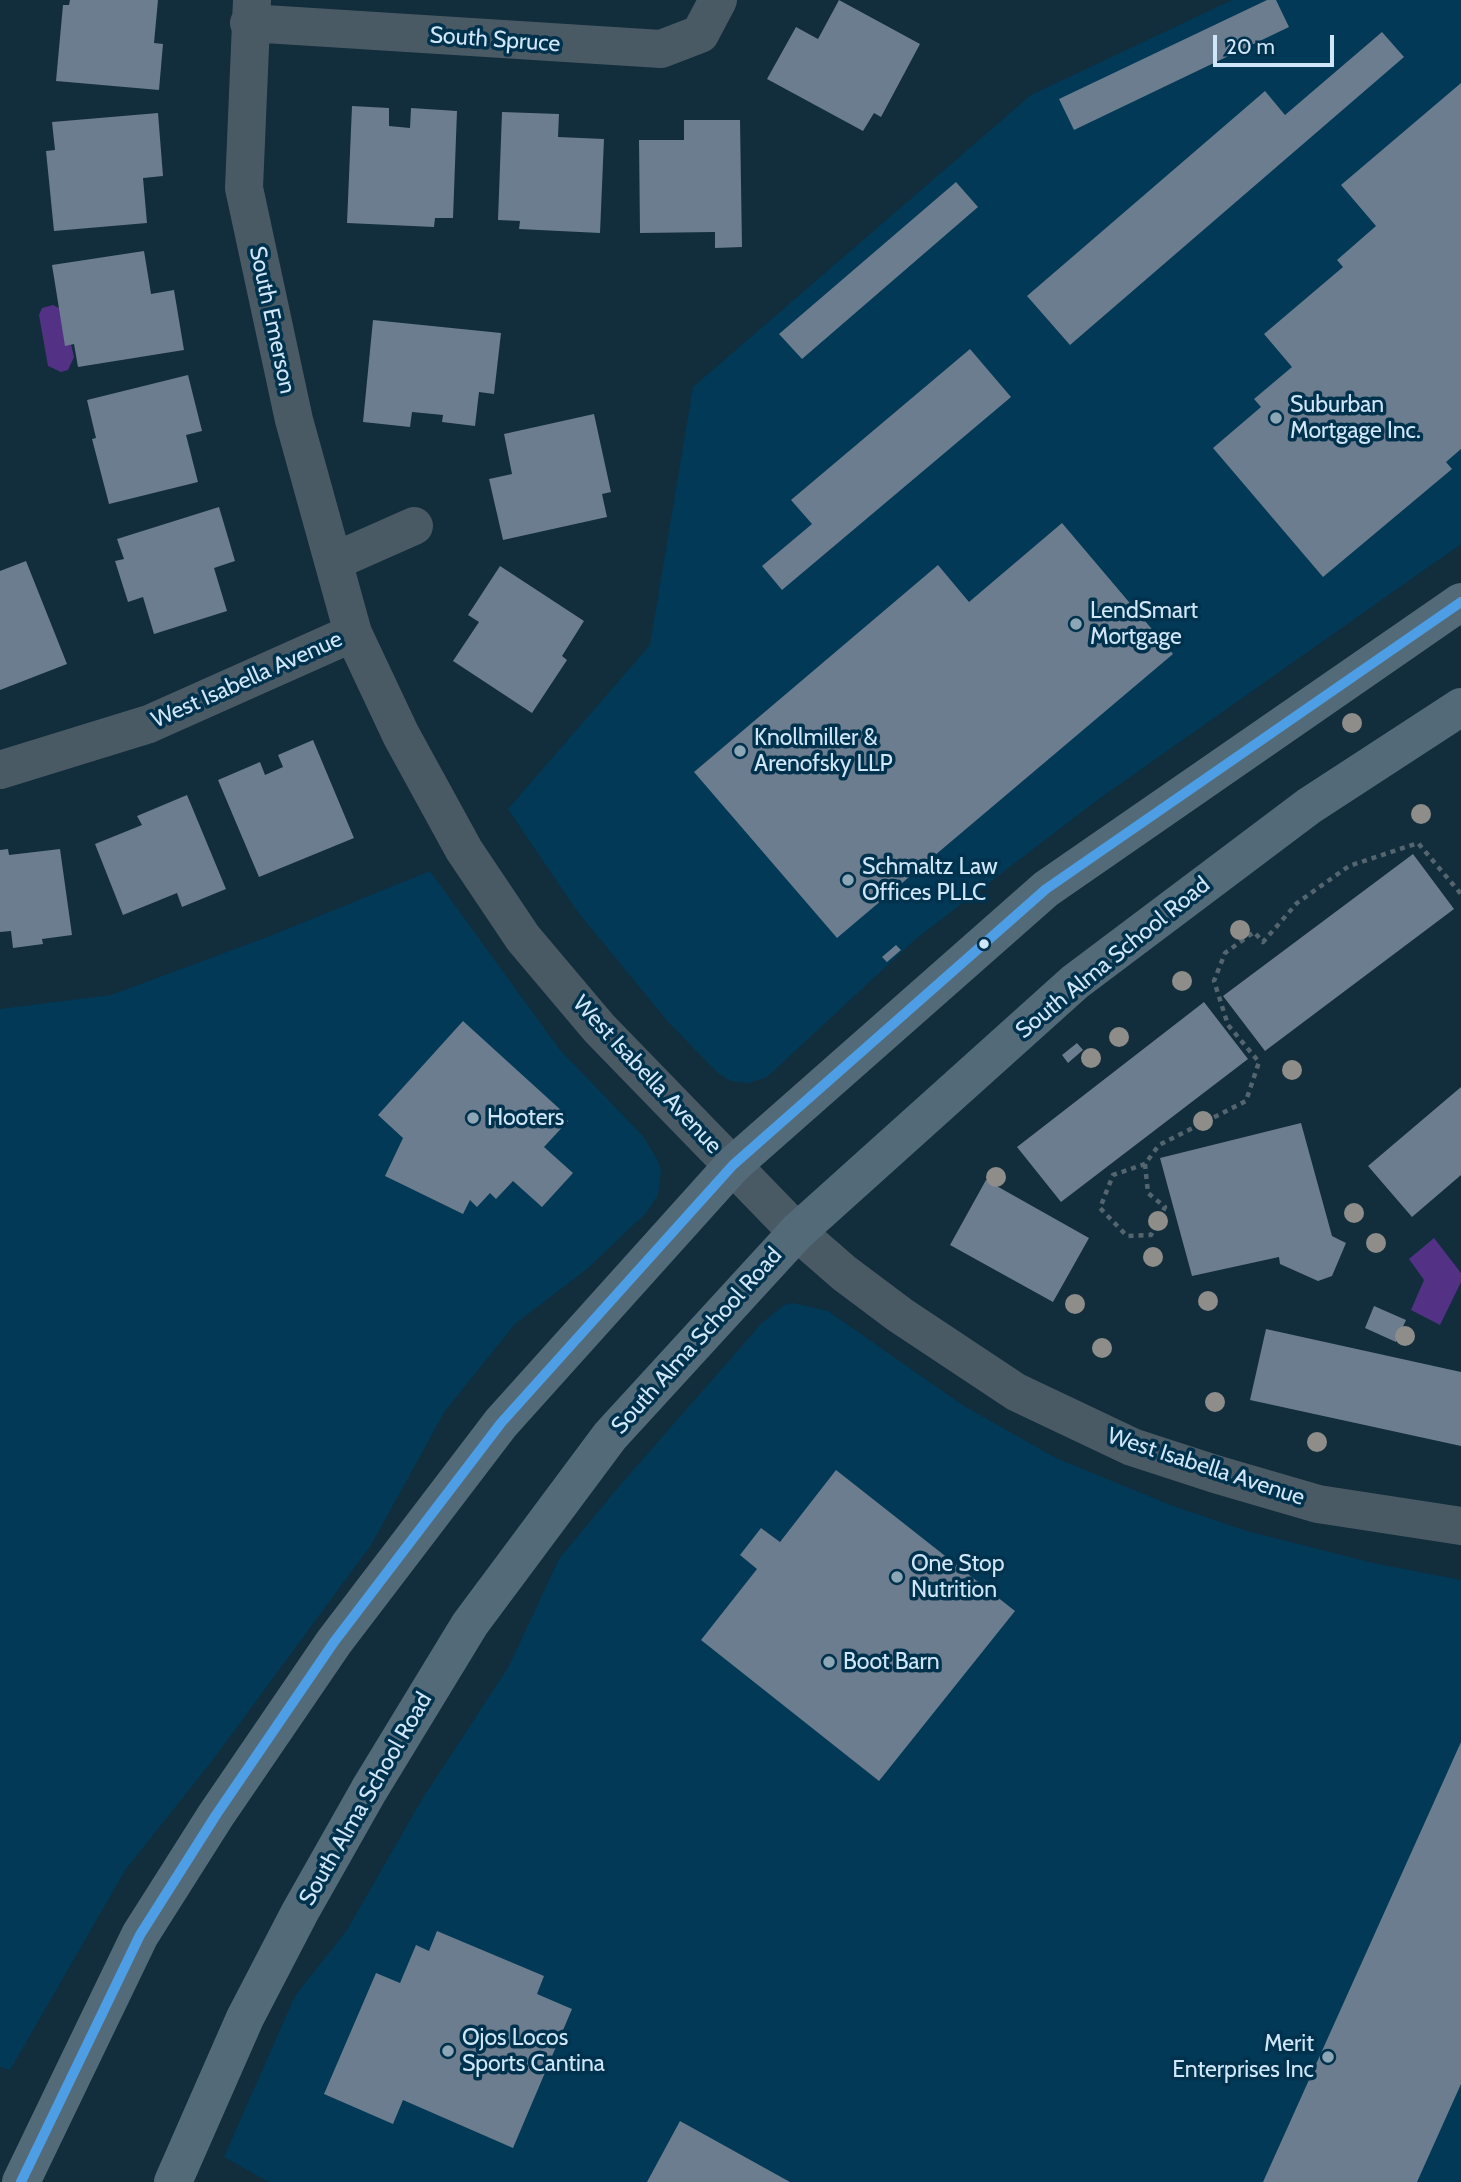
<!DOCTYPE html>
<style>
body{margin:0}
#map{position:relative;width:1461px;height:2182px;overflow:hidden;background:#122d3c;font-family:Cabin,sans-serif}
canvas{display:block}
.scale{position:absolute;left:1213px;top:35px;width:121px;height:32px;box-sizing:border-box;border:4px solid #cfe7f8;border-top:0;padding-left:9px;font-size:21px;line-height:24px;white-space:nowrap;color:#cfe7f8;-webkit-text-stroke:5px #00324d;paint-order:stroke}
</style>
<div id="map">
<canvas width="1461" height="2182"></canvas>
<div class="scale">20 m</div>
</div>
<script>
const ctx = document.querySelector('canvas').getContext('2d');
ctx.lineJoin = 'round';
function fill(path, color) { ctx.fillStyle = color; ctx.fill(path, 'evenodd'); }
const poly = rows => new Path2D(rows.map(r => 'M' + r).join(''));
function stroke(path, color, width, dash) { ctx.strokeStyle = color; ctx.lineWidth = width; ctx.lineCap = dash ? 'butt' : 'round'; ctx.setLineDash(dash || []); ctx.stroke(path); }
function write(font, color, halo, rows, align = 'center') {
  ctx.font = font + ' Cabin,sans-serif'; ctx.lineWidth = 7; ctx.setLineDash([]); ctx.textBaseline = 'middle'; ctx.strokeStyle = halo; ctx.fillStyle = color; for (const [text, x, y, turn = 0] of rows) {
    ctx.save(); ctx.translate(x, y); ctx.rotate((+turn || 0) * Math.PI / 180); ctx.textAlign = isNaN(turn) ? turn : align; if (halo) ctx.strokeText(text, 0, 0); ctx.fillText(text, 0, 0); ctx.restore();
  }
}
const built = poly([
 [1232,0,1461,0,1461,544,1096,801,917,938,767,1077,749,1083,730,1081,718,1073,669,1023,577,911,508,809,650,645,693,387,1031,95],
 [430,871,560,1050,643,1136,658,1161,661,1172,658,1195,646,1213,587,1269,515,1324,445,1411,371,1545,212,1761,126,1869,10,2070,0,2067,0,1009,111,995,270,936],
 [793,1303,828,1311,964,1406,1056,1458,1173,1506,1247,1531,1373,1563,1461,1580,1461,2182,269,2182,224,2157,295,1996,347,1930,421,1801,509,1666,559,1559,621,1484,762,1323,784,1305]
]);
const water = poly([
 [53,305,63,310,74,357,68,370,61,372,48,366,39,315,42,308],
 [1434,1238,1461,1273,1461,1282,1440,1325,1411,1310,1424,1280,1409,1259]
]);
const building = poly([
 [70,0,158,0,154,43,163,44,159,90,56,81,63,5,69,5],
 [839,0,920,44,881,117,874,113,863,131,767,79,796,27,818,39],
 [1267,0,1276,0,1289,27,1074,130,1059,99],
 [1382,32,1404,57,1070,345,1027,296,1265,91,1285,115],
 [1461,83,1461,449,1446,462,1452,469,1323,577,1213,448,1261,407,1254,399,1292,367,1264,334,1343,267,1337,260,1376,226,1341,185],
 [352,106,389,108,389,126,410,128,411,108,457,111,453,218,435,218,434,227,347,223],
 [502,112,559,114,558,137,604,139,600,233,519,229,520,221,498,220],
 [158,113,163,176,143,178,147,223,54,231,46,151,55,150,52,122],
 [684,120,740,120,742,247,715,248,715,232,640,233,639,140,684,140],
 [956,182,978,207,802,359,779,334],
 [144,251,151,294,174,290,184,350,78,367,74,344,65,346,52,265],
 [373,320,501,333,494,394,479,392,475,426,442,422,443,415,412,412,410,427,363,422],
 [970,349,1011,397,782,590,762,566,812,524,791,500],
 [188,375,202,431,186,435,198,482,109,504,92,439,96,438,87,400],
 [594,414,611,492,602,494,607,517,503,540,489,479,512,474,504,434],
 [219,507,235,561,214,568,227,611,154,634,143,597,128,602,115,561,124,559,117,539],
 [1062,523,1173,654,837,938,694,772,938,565,969,602],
 [26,561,67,664,0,690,0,571],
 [500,566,584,621,562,656,567,660,532,713,453,661,479,622,468,615],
 [313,740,354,838,259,877,218,780,260,762,265,775,283,767,278,755],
 [187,795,226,889,182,907,177,893,123,915,95,844,142,825,137,816],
 [8,849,9,855,60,849,72,935,42,939,43,944,13,948,11,931,0,932,0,850],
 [1413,854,1454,909,1265,1051,1223,996],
 [896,945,901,950,887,962,882,957],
 [1204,1002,1248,1059,1061,1202,1017,1147],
 [463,1021,563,1112,561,1114,568,1121,544,1147,573,1173,542,1207,513,1181,496,1199,490,1193,477,1207,470,1200,463,1214,385,1176,403,1138,378,1115],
 [1077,1043,1083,1050,1068,1063,1062,1055],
 [1461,1087,1461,1175,1412,1217,1368,1166],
 [1301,1123,1332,1236,1346,1243,1332,1276,1318,1281,1280,1264,1279,1257,1192,1276,1160,1158],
 [986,1180,1089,1238,1053,1302,950,1245],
 [1374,1306,1406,1320,1396,1342,1365,1328],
 [1266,1329,1461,1372,1461,1446,1250,1400],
 [836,1470,1015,1611,879,1781,701,1640,757,1569,740,1555,761,1528,780,1542],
 [1461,1742,1461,2084,1417,2182,1263,2182],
 [437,1931,544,1976,537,1994,572,2009,513,2148,403,2100,393,2124,324,2094,376,1973,400,1983,416,1945,429,1951],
 [680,2121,790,2182,647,2182]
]);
const path = poly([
 [1145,1164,1148,1193,1165,1207,1151,1235,1127,1236,1100,1208,1113,1175,1145,1164,1159,1145,1246,1101,1259,1062,1228,1025,1214,981,1225,953,1254,932,1263,942,1297,903,1349,866,1418,843,1461,894]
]);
const minor = poly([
 [252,0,244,188,294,420,353,633,401,735,464,850,523,938,599,1028,797,1232,844,1273,900,1315,1016,1392,1132,1447,1215,1474,1318,1504,1461,1526],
 [249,23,661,49,700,34,718,0],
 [335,561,414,526],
 [0,770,149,724,353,633]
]);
const major = poly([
 [21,2182,140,1935,216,1815,334,1642,501,1423,733,1165,1046,889,1461,602],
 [173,2182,245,2018,300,1912,369,1790,470,1624,610,1436,797,1232,1075,982,1309,806,1461,707]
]);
const bus1 = poly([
 [21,2182,140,1935,216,1815,334,1642,501,1423,733,1165,1046,889,1461,602]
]);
const trees = [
 [1352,723],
 [1421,814],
 [1240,930],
 [1182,981],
 [1119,1037],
 [1091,1058],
 [1292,1070],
 [1203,1121],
 [996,1177],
 [1354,1213],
 [1158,1221],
 [1376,1243],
 [1153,1257],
 [1208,1301],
 [1075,1304],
 [1405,1336],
 [1102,1348],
 [1215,1402],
 [1317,1442]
];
const markers = [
 [1276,418,7,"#8da6b6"],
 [1076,624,7,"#8da6b6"],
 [740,751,7,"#8da6b6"],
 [848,880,7,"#8da6b6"],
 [984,944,6,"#cfe7f8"],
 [473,1118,7,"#8da6b6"],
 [897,1577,7,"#8da6b6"],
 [829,1662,7,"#8da6b6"],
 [448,2051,7,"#8da6b6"],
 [1328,2057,7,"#8da6b6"]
];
const streetNames = [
 ["South Spruce",495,40,4],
 ["South Emerson",272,320,78],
 ["West Isabella Avenue",247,680,-24],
 ["South Alma School Road",1113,958,-39],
 ["West Isabella Avenue",647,1075,47],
 ["South Alma School Road",697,1341,-48],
 ["West Isabella Avenue",1206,1467,18],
 ["South Alma School Road",366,1799,-60]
];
const poiNames = [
 ["Suburban",1290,405],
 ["Mortgage Inc.",1290,431],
 ["LendSmart",1090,611],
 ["Mortgage",1090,637],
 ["Knollmiller &",754,738],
 ["Arenofsky LLP",754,764],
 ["Schmaltz Law",862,867],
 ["Offices PLLC",862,893],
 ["Hooters",487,1118],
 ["One Stop",911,1564],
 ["Nutrition",911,1590],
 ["Boot Barn",843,1662],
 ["Ojos Locos",462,2038],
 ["Sports Cantina",462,2064],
 ["Merit",1314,2044,"right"],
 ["Enterprises Inc",1314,2070,"right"]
];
fill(built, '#023957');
fill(water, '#533286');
fill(building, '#6b7d8e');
stroke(path, '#54656f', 4.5, [5, 5]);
stroke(minor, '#4a5a65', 38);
stroke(major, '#536b79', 38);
stroke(bus1, '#4d9ee5', 10);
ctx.fillStyle = '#8e8d8a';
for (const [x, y] of trees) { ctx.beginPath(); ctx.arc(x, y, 10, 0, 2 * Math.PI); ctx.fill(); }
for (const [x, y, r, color] of markers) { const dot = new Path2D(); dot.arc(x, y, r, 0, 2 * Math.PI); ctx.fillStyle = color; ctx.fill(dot); stroke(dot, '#00324d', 2.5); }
write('23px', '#cfe7f8', '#00324d', streetNames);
write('23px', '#cfe7f8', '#00324d', poiNames, 'left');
</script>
